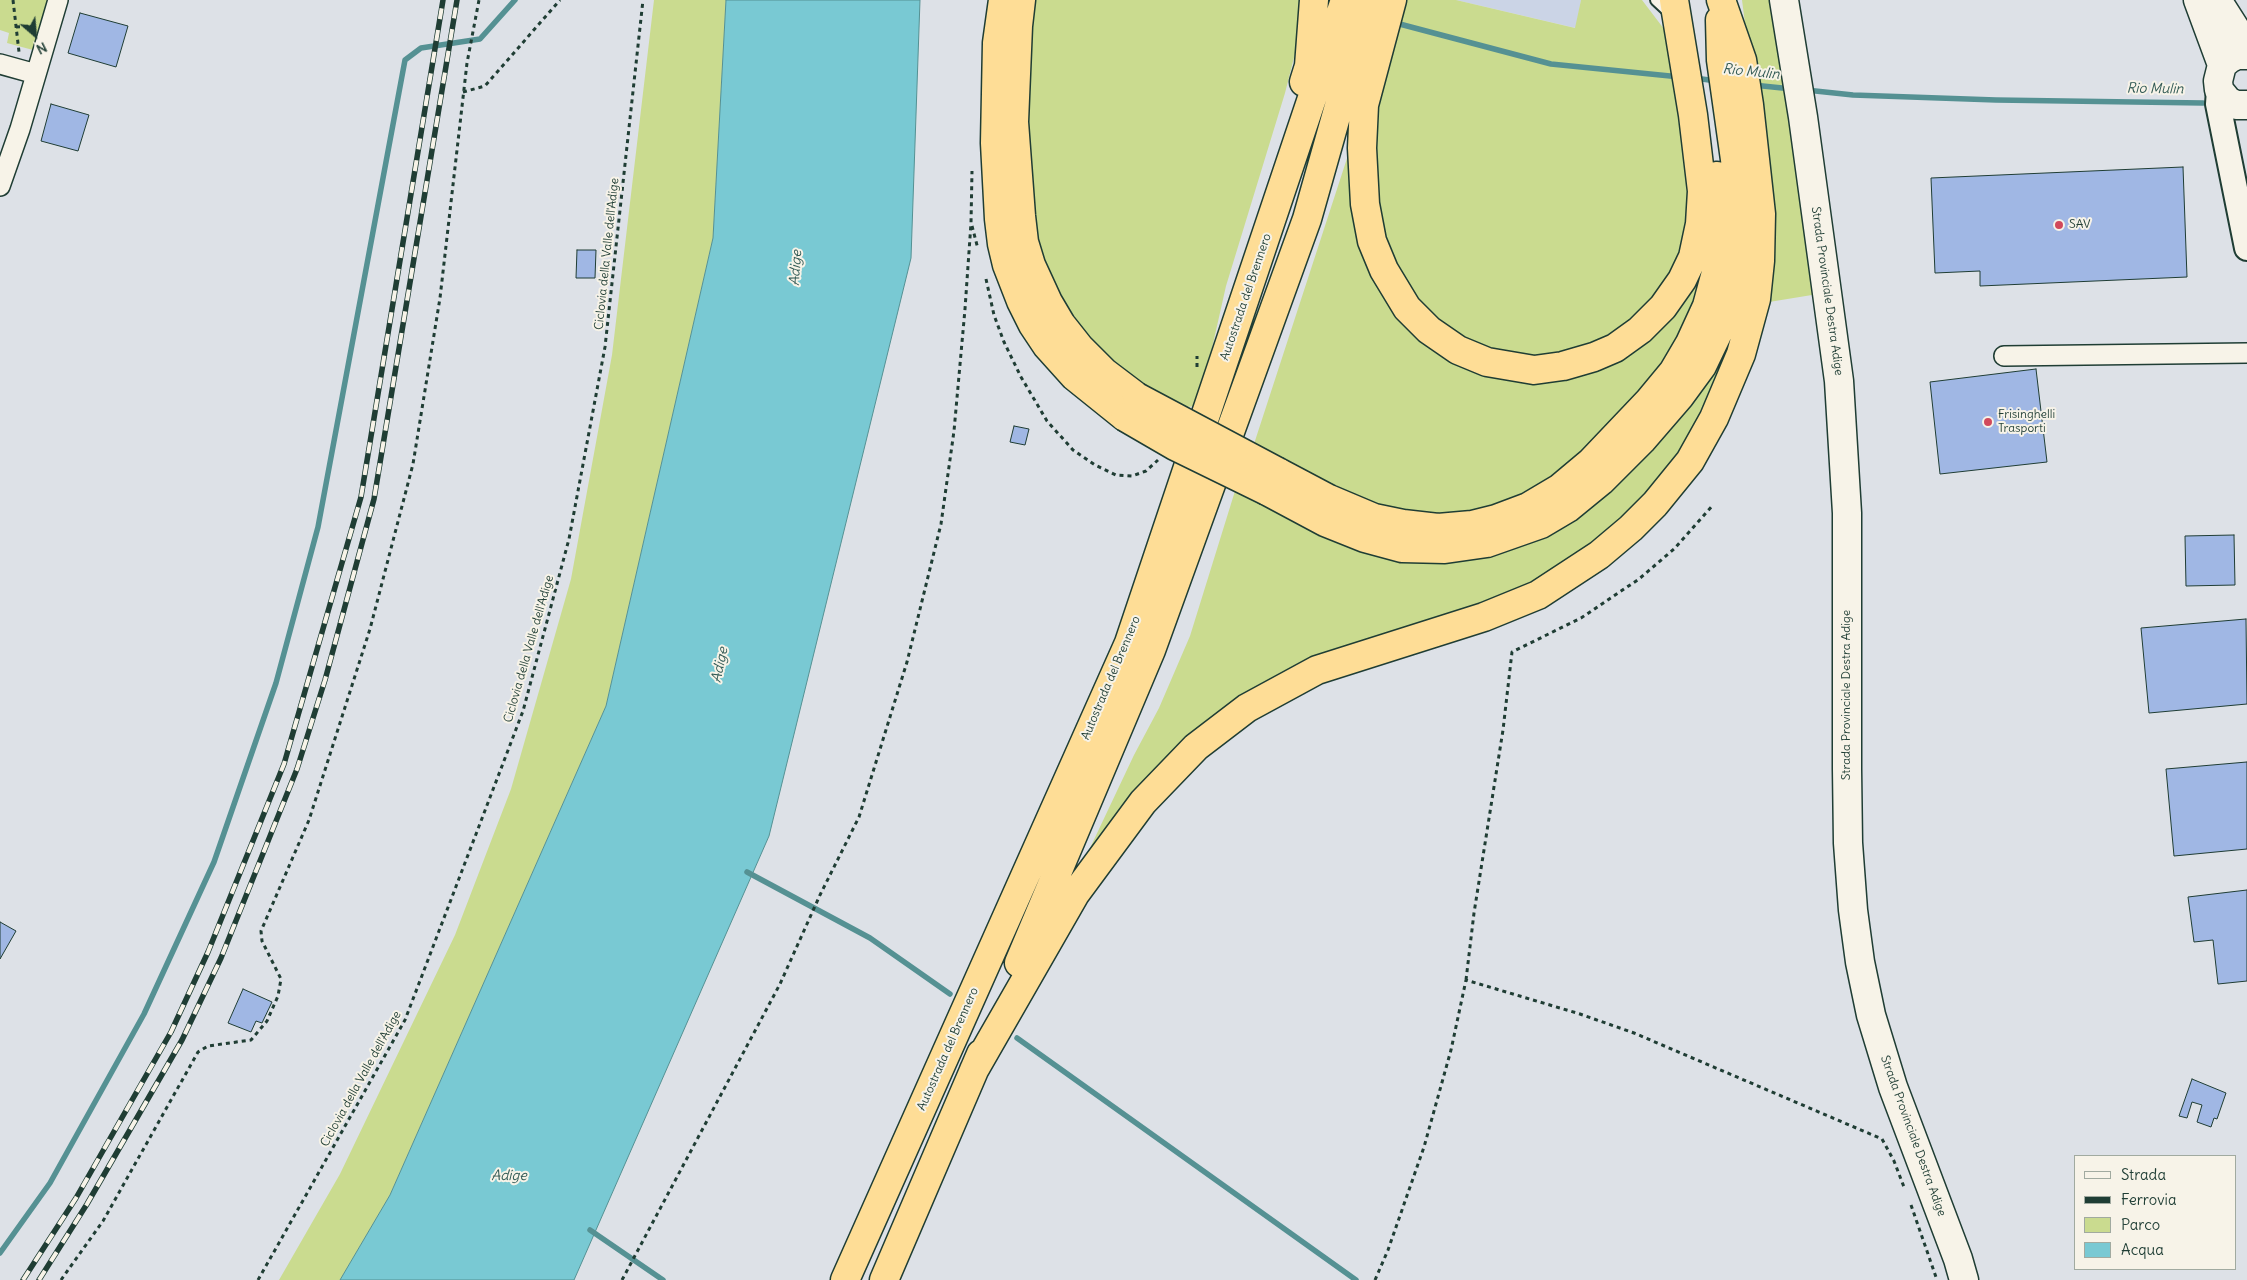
<!DOCTYPE html>
<style>
body{margin:0}
#map{position:relative;width:2247px;height:1280px;overflow:hidden;background:#dde1e7;font-family:Delius,sans-serif}
canvas{display:block}
.legend{position:absolute;left:2074px;top:1155px;width:162px;height:115px;box-sizing:border-box;background:#f7f3e8;border:1px solid #a1aaa0;margin:0;padding:6px 9px;list-style:none;font-size:15px;color:#1f3d34}
.legend li{display:flex;align-items:center;gap:10px;height:25px}
.legend b{width:25px;border:1px solid #a1aaa0}
.north{position:absolute;left:10px;top:10px;width:50px;height:50px;-webkit-text-stroke:4px #f7f3e8;paint-order:stroke;rotate:153deg;font-size:14px;font-weight:700;line-height:20px;text-align:center;color:#1f3d34}
.north::after{content:'';display:block;margin:auto;width:18px;height:22px;background:#1f3d34;clip-path:polygon(50% 0,100% 100%,50% 72%,0 100%)}
</style>
<div id="map">
<canvas width="2247" height="1280"></canvas>
<ul class="legend">
<li><b style="height:6px;background:#f7f3e8"></b>Strada</li>
<li><b style="height:6px;background:#1f3d34"></b>Ferrovia</li>
<li><b style="height:14px;background:#cadb8f"></b>Parco</li>
<li><b style="height:14px;background:#79c9d3"></b>Acqua</li>
</ul>
<div class="north">N</div>
</div>
<script>
const ctx = document.querySelector('canvas').getContext('2d');
ctx.lineJoin = 'round';
function fill(path, color) { ctx.fillStyle = color; ctx.fill(path, 'evenodd'); }
const poly = rows => new Path2D(rows.map(r => 'M' + r).join(''));
function stroke(path, color, width, dash) { ctx.strokeStyle = color; ctx.lineWidth = width; ctx.lineCap = dash ? 'butt' : 'round'; ctx.setLineDash(dash || []); ctx.stroke(path); }
function write(font, color, halo, rows, align = 'center') {
  ctx.font = font + ' Delius,sans-serif'; ctx.lineWidth = 4; ctx.setLineDash([]); ctx.textBaseline = 'middle'; ctx.strokeStyle = halo; ctx.fillStyle = color; for (const [text, x, y, turn = 0] of rows) {
    ctx.save(); ctx.translate(x, y); ctx.rotate((+turn || 0) * Math.PI / 180); ctx.textAlign = isNaN(turn) ? turn : align; if (halo) ctx.strokeText(text, 0, 0); ctx.fillText(text, 0, 0); ctx.restore();
  }
}
const built = poly([
 [1456,0,1581,0,1576,28]
]);
const green = poly([
 [0,0,48,0,33,50,7,43,9,33,0,30],
 [654,0,726,0,713,238,606,706,390,1195,340,1280,279,1280,340,1174,455,935,511,789,571,579,612,355],
 [1031,0,1305,0,1302,26,1285,93,1226,286,1199,406,1173,408,1085,340,1043,266,1030,219,1026,168],
 [1406,0,1456,0,1575,28,1581,0,1642,0,1664,29,1670,41,1687,161,1690,223,1675,269,1651,305,1614,335,1584,349,1529,358,1480,347,1450,331,1423,307,1393,261,1378,216,1373,156,1379,98],
 [1742,0,1773,0,1818,294,1763,303,1746,31],
 [1352,143,1408,324,1560,375,1695,276,1713,255,1672,357,1565,471,1509,505,1439,517,1365,502,1253,447],
 [1735,319,1724,377,1660,487,1548,580,1295,672,1082,865,1134,755,1159,708,1190,636,1235,491,1284,513,1474,558]
]);
const water = poly([
 [726,0,920,0,911,258,769,836,574,1280,340,1280,390,1195,606,706,713,238,726,0]
]);
const stream = poly([
 [1392,22,1551,64,1680,77],
 [1694,78,1717,81],
 [1753,85,1792,89],
 [1806,90,1853,95,1996,100,2203,103],
 [747,872,870,938,950,994],
 [1017,1038,1356,1280],
 [590,1230,663,1280],
 [0,1253,50,1183,144,1014,214,862,276,683,318,527,405,60,421,48,480,39,515,0]
]);
const building = poly([
 [80,13,128,26,116,67,68,53,80,13],
 [51,104,89,115,78,151,41,141,51,104],
 [2183,167,2187,277,1980,286,1980,271,1935,273,1931,178,2183,167],
 [577,250,596,250,595,278,576,278,577,250],
 [2036,369,2047,462,1940,474,1930,382,2036,369],
 [1014,426,1029,429,1025,445,1010,442,1014,426],
 [2234,535,2235,585,2186,586,2185,536,2234,535],
 [2246,619,2247,704,2149,713,2141,628,2246,619],
 [2247,762,2247,849,2174,856,2166,769,2247,762],
 [2247,890,2247,981,2218,984,2213,940,2194,942,2188,897,2247,890],
 [0,922,16,931,0,959,0,922],
 [243,989,272,1002,262,1023,256,1021,251,1032,228,1023,243,989],
 [2192,1079,2226,1093,2217,1119,2214,1118,2211,1127,2197,1122,2202,1105,2192,1102,2187,1118,2179,1116,2192,1079]
]);
const path = poly([
 [13,0,19,52],
 [16,27,33,26],
 [463,92,485,86,560,0],
 [972,226,978,249],
 [986,279,994,315,1004,342,1021,377,1047,421,1073,450,1095,465,1116,475,1132,476,1146,471,1158,460],
 [1197,367,1197,356],
 [1466,980,1474,913,1503,730,1512,652,1581,618,1639,579,1674,549,1713,505],
 [1911,1205,1937,1280],
 [61,1280,103,1221,198,1052,208,1046,251,1040,267,1021,278,996,281,979,262,941,261,931,309,820,370,629,413,464,440,298,467,63,479,0],
 [258,1280,405,1020,523,711,569,539,605,347,643,0],
 [622,1280,780,984,820,895,859,817,907,662,941,524,954,431,965,309,971,223,972,171],
 [1375,1280,1388,1250,1424,1147,1451,1050,1466,980,1580,1014,1634,1033,1882,1139,1894,1161,1904,1187]
]);
const service = poly([
 [1656,0,1670,13]
]);
const minor = poly([
 [0,64,36,74],
 [0,186,20,129,58,0],
 [2004,356,2247,353]
]);
const tertiary = poly([
 [2219,90,2218,104,2247,248]
]);
const secondary = poly([
 [1784,0,1803,117,1839,381,1847,513,1847,769,1848,843,1853,910,1860,962,1871,1015,1893,1087,1958,1259,1964,1280],
 [2198,0,2222,65],
 [2217,0,2247,47],
 [2247,55,2237,55,2229,59,2222,65,2218,81,2219,90,2228,101,2236,105,2247,105]
]);
const motorway = poly([
 [1003,0,997,43,995,143,999,219,1002,244,1007,265,1021,301,1033,325,1047,346,1074,376,1125,417],
 [1021,0,1018,26,1014,122,1021,216,1024,242,1031,265,1048,302,1061,324,1080,348,1104,372,1137,397],
 [1392,0,1364,105,1362,148,1365,204,1372,241,1384,270,1407,308,1429,330,1458,350,1487,362,1534,370,1563,366,1594,357,1615,348,1640,330,1663,307,1682,280,1693,257,1700,224,1702,191,1693,115,1674,0],
 [1304,82,1309,66,1314,0],
 [1278,472,1329,499,1374,518,1403,524,1438,528,1472,525,1496,519,1528,507,1560,488,1591,462,1649,401,1673,372,1690,343,1707,306,1718,265,1722,232,1717,176],
 [1267,491,1325,522,1365,538,1402,548,1445,549,1487,543,1541,524,1568,508,1601,481,1642,440,1680,396,1702,366,1726,316,1733,291,1741,241,1741,202,1721,60,1720,20],
 [1019,963,1151,650,1307,219,1369,0],
 [974,1070,1075,894,1143,802,1196,747,1247,708,1317,670,1484,617,1538,595,1599,555,1631,528,1655,504,1690,461,1714,418,1741,354,1756,299,1760,261,1761,214,1749,105,1742,60,1721,0],
 [845,1280,1129,643,1345,0],
 [884,1280,981,1054]
]);
const rail = poly([
 [23,1280,76,1198,171,1032,208,952,284,764,361,497,443,0],
 [39,1280,87,1204,182,1040,221,958,297,769,325,680,374,499,457,0]
]);
const motorwayBridge = poly([
 [1137,397,1278,472],
 [1125,417,1175,446,1267,491]
]);
const markers = [
 [2059,225,5,"#d1495b"],
 [1988,422,5,"#d1495b"]
];
const poiNames = [
 ["SAV",2069,225],
 ["Frisinghelli",1998,415],
 ["Trasporti",1998,429]
];
const streetNames = [
 ["Ciclovia della Valle dell'Adige",607,254,-84],
 ["Strada Provinciale Destra Adige",1827,291,82],
 ["Autostrada del Brennero",1246,297,-71],
 ["Ciclovia della Valle dell'Adige",529,649,-74],
 ["Autostrada del Brennero",1111,678,-67],
 ["Strada Provinciale Destra Adige",1847,695,-90],
 ["Autostrada del Brennero",948,1049,-66],
 ["Ciclovia della Valle dell'Adige",361,1079,-61],
 ["Strada Provinciale Destra Adige",1913,1136,70]
];
const waterNames = [
 ["Rio Mulin",1751,72,6],
 ["Rio Mulin",2155,89,1],
 ["Adige",796,268,-86],
 ["Adige",720,665,-78],
 ["Adige",509,1176]
];
fill(built, '#cbd4e6');
fill(green, '#cadb8f');
fill(water, '#79c9d3');
stroke(water, '#559193', 1);
stroke(stream, '#559193', 5.5);
fill(building, '#a0b7e4');
stroke(building, '#1f3d34', 1);
stroke(service, '#1f3d34', 14);
stroke(minor, '#1f3d34', 22);
stroke(tertiary, '#1f3d34', 28);
stroke(secondary, '#1f3d34', 31);
stroke(motorway, '#1f3d34', 31);
stroke(path, '#1f3d34', 3, [4, 4]);
stroke(service, '#f7f3e8', 10);
stroke(minor, '#f7f3e8', 19);
stroke(tertiary, '#f7f3e8', 24);
stroke(secondary, '#f7f3e8', 28);
stroke(motorway, '#fedd96', 28);
stroke(rail, '#1f3d34', 5.5);
stroke(rail, '#f7f3e8', 4, [11]);
stroke(motorwayBridge, '#1f3d34', 31, []);
stroke(motorwayBridge, '#fedd96', 28);
for (const [x, y, r, color] of markers) { const dot = new Path2D(); dot.arc(x, y, r, 0, 2 * Math.PI); ctx.fillStyle = color; ctx.fill(dot); stroke(dot, '#f7f3e8', 2); }
write('12px', '#1f3d34', '#f7f3e8', poiNames, 'left');
write('12px', '#1f3d34', '#f7f3e8', streetNames);
write('italic 14px', '#315954', '#f7f3e8', waterNames);
</script>
